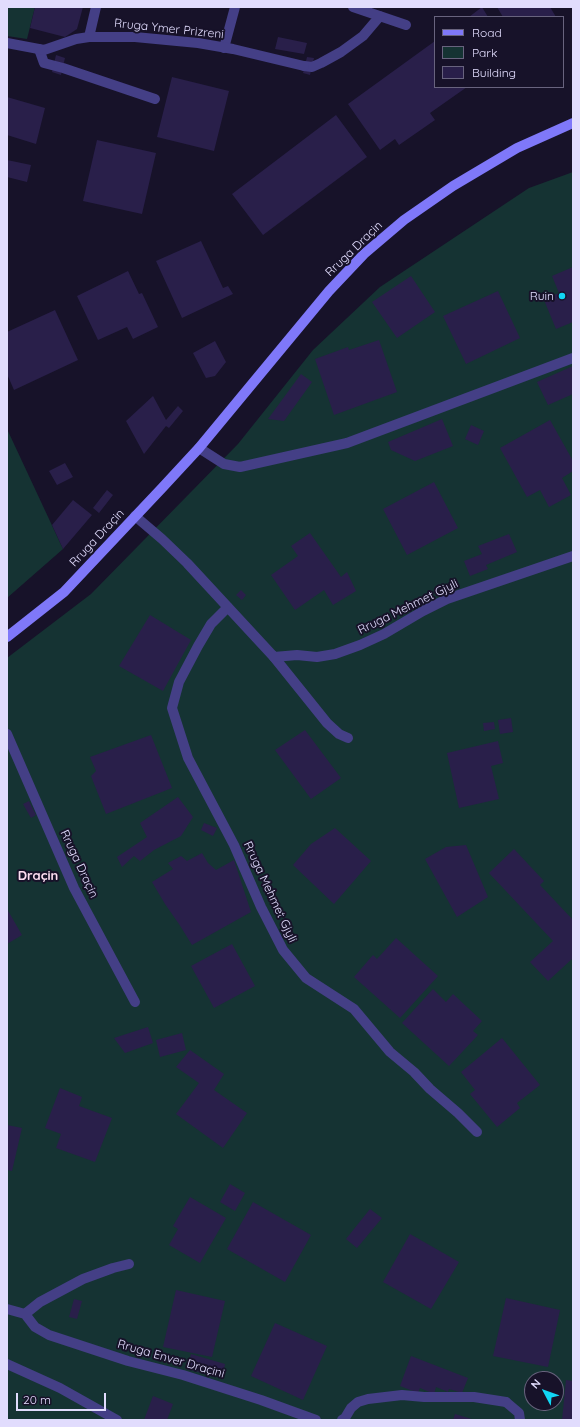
<!DOCTYPE html>
<meta charset="utf-8">
<style>
body{margin:0}
#map{position:relative;width:580px;height:1427px;overflow:hidden;background:#171229;font-family:Quicksand,sans-serif}
canvas{display:block}
.frame{position:absolute;inset:0;border:8px solid #e1dcfd;pointer-events:none}
.legend{position:absolute;left:434px;top:16px;width:130px;height:72px;box-sizing:border-box;background:#171229;border:1px solid #68637e;margin:0;padding:5px 7px;list-style:none;font-size:12px;color:#e1dcfd}
.legend li{display:flex;align-items:center;gap:8px;height:20px}
.legend b{width:20px;border:1px solid #68637e}
.north{position:absolute;left:524px;top:1371px;width:40px;height:40px;box-sizing:border-box;background:#171229;border:1px solid #68637e;border-radius:50%;rotate:311deg;font-size:11px;font-weight:700;line-height:16px;text-align:center;color:#e1dcfd}
.north::after{content:'';display:block;margin:auto;width:14px;height:18px;background:#11d6f4;clip-path:polygon(50% 0,100% 100%,50% 72%,0 100%)}
.scale{position:absolute;left:16px;top:1393px;width:90px;height:18px;box-sizing:border-box;border:2px solid #e1dcfd;border-top:0;padding-left:5px;font-size:12px;line-height:14px;white-space:nowrap;color:#e1dcfd;-webkit-text-stroke:3px #171229;paint-order:stroke}
</style>
<div id="map">
<canvas width="580" height="1427"></canvas>
<div class="frame"></div>
<ul class="legend">
<li><b style="height:5px;background:#7f78f9"></b>Road</li>
<li><b style="height:11px;background:#153333"></b>Park</li>
<li><b style="height:11px;background:#291f4a"></b>Building</li>
</ul>
<div class="north">N</div>
<div class="scale">20 m</div>
</div>
<script>
const ctx = document.querySelector('canvas').getContext('2d');
ctx.lineJoin = 'round';
function fill(path, color) { ctx.fillStyle = color; ctx.fill(path, 'evenodd'); }
const poly = rows => new Path2D(rows.map(r => 'M' + r).join(''));
function stroke(path, color, width, dash) { ctx.strokeStyle = color; ctx.lineWidth = width; ctx.lineCap = dash ? 'butt' : 'round'; ctx.setLineDash(dash || []); ctx.stroke(path); }
function write(font, color, halo, rows, align = 'center') {
  ctx.font = font + ' Quicksand,sans-serif'; ctx.lineWidth = 4; ctx.setLineDash([]); ctx.textBaseline = 'middle'; ctx.strokeStyle = halo; ctx.fillStyle = color; for (const [text, x, y, turn = 0] of rows) {
    ctx.save(); ctx.translate(x, y); ctx.rotate((+turn || 0) * Math.PI / 180); ctx.textAlign = isNaN(turn) ? turn : align; if (halo) ctx.strokeText(text, 0, 0); ctx.fillText(text, 0, 0); ctx.restore();
  }
}
const green = poly([
 [7,7,35,7,27,39,7,36],
 [573,172,573,1420,7,1420,7,658,91,594,238,444,313,350,380,287,529,188],
 [532,1379,556,1379,556,1403,532,1403],
 [7,429,63,549,7,598]
]);
const building = poly([
 [35,7,83,7,77,29,65,37,30,28],
 [482,7,488,17,469,17],
 [497,7,550,7,556,17,503,17],
 [278,37,307,43,304,54,275,49],
 [435,41,435,87,467,87,430,113,435,120,399,145,395,139,380,150,348,104],
 [56,55,65,58,61,75,52,72],
 [307,57,314,58,310,75,303,73],
 [172,77,229,91,214,151,157,137],
 [7,97,45,108,36,144,7,135],
 [336,115,367,157,263,235,232,194],
 [97,140,156,153,142,214,83,201],
 [7,160,31,165,27,182,7,177],
 [201,241,223,288,228,286,233,294,182,318,156,261],
 [573,267,573,322,556,329,544,300,559,293,552,276],
 [128,271,139,294,142,293,158,327,133,339,127,327,98,340,77,296],
 [411,276,435,312,397,338,372,302],
 [498,291,520,338,466,364,443,316],
 [55,310,78,360,14,390,7,374,7,332],
 [379,340,397,392,334,415,315,359,348,347,349,350],
 [215,341,226,362,215,376,206,378,193,353],
 [573,366,573,394,548,405,537,382],
 [301,374,312,382,284,421,268,419],
 [153,396,166,420,178,406,183,411,169,428,166,426,144,454,126,421],
 [442,419,453,446,415,461,391,450,388,442],
 [550,420,573,461,573,471,562,478,571,495,549,507,540,490,527,497,500,448],
 [471,425,484,431,478,445,465,439],
 [65,463,73,477,57,485,49,471],
 [434,482,458,528,407,555,383,509],
 [107,490,113,495,99,513,93,508],
 [73,500,92,515,63,549,52,525],
 [310,533,341,577,347,572,356,591,333,605,324,590,295,610,271,575,298,556,291,546],
 [509,534,517,552,486,565,488,569,470,576,464,561,482,554,478,546],
 [241,590,246,595,242,600,236,595],
 [150,615,191,640,163,691,119,666],
 [511,718,513,732,500,734,498,720],
 [494,722,495,729,484,731,483,723],
 [305,730,341,778,311,799,275,750],
 [151,735,172,788,106,814,91,776,96,771,90,757],
 [498,741,503,763,491,766,499,799,459,808,447,753],
 [178,797,193,817,181,836,154,850,140,861,134,856,122,867,117,857,147,837,140,823],
 [29,801,36,815,31,818,23,804],
 [204,823,217,828,213,836,201,830],
 [335,828,371,861,334,904,293,865,311,844],
 [466,845,488,897,457,917,425,859,446,847],
 [514,849,544,881,540,885,573,920,573,958,548,981,530,962,553,941,489,873],
 [202,853,208,863,216,870,234,860,251,912,192,945,179,924,165,904,152,882,173,869,168,863,181,856,187,861],
 [7,909,22,935,7,944],
 [396,938,438,976,400,1018,354,977,373,955,377,959],
 [232,944,255,986,214,1008,191,966],
 [433,989,446,1002,453,994,482,1021,473,1031,478,1035,449,1066,402,1023],
 [148,1027,153,1043,125,1053,114,1038],
 [182,1033,186,1050,160,1057,156,1040],
 [502,1038,540,1085,517,1103,520,1108,497,1127,470,1094,475,1090,461,1072],
 [190,1050,224,1074,214,1090,247,1113,223,1148,176,1114,199,1083,176,1067],
 [60,1088,82,1097,79,1106,112,1118,95,1162,56,1148,61,1134,45,1128],
 [7,1125,22,1128,12,1171,7,1170],
 [230,1184,245,1193,235,1211,220,1202],
 [190,1197,226,1218,200,1263,169,1245,178,1229,173,1226],
 [253,1202,311,1235,285,1282,227,1249],
 [370,1209,382,1218,357,1248,346,1239],
 [410,1234,459,1262,431,1309,383,1282],
 [176,1290,225,1301,212,1357,163,1347],
 [506,1298,560,1310,548,1367,493,1356],
 [74,1299,82,1301,77,1319,69,1317],
 [275,1323,327,1346,303,1400,251,1376],
 [191,1354,225,1364,222,1378,187,1369],
 [411,1356,468,1378,462,1393,449,1389,448,1392,436,1387,434,1394,420,1388,418,1393,400,1386],
 [566,1380,573,1381,573,1420,562,1420],
 [153,1396,173,1404,167,1420,144,1420],
 [455,1414,475,1420,453,1420]
]);
const lane = poly([
 [353,7,406,25],
 [89,37,96,7],
 [224,48,235,7],
 [39,49,44,63,63,68,155,99],
 [304,66,312,67,321,63,341,52,363,36,380,16],
 [274,657,327,723,339,734,348,738],
 [7,734,74,888,135,1002],
 [506,1402,519,1413,520,1420]
]);
const street = poly([
 [7,43,44,50,76,39,89,37,135,37,198,43,233,49,304,66],
 [199,448,224,464,240,467,347,443,573,358],
 [135,516,162,539,187,563,274,657,297,655,317,657,335,654,360,645,384,634,423,611,447,599,573,556],
 [228,607,211,624,198,646,179,682,172,708,188,758,234,845,261,907,283,950,306,978,354,1009,390,1052,414,1072,430,1089,458,1113,477,1132],
 [7,1309,25,1314,35,1327,49,1335,128,1361,183,1375,261,1400,316,1420],
 [25,1314,40,1302,83,1279,113,1268,129,1264],
 [7,1364,60,1388,117,1420],
 [342,1420,345,1418,351,1408,358,1402,368,1399,402,1395,424,1397,474,1397,506,1402]
]);
const secondary = poly([
 [7,637,64,592,162,488,199,448,329,291,364,254,404,220,453,186,517,148,573,123]
]);
const markers = [
 [562,296,4,"#11d6f4"]
];
const streetNames = [
 ["Rruga Ymer Prizreni",169,29,6],
 ["Rruga Draçin",354,249,-44],
 ["Rruga Draçin",97,538,-47],
 ["Rruga Mehmet Gjyli",408,607,-26],
 ["Rruga Draçin",79,864,65],
 ["Rruga Mehmet Gjyli",270,892,65],
 ["Rruga Enver Draçini",171,1359,16]
];
const poiNames = [
 ["Ruin",554,296]
];
const neighbourhoodNames = [
 ["Draçin",38,876]
];
fill(green, '#153333');
fill(building, '#291f4a');
stroke(lane, '#443f86', 10);
stroke(street, '#443f86', 10);
stroke(secondary, '#7f78f9', 10);
for (const [x, y, r, color] of markers) { const dot = new Path2D(); dot.arc(x, y, r, 0, 2 * Math.PI); ctx.fillStyle = color; ctx.fill(dot); stroke(dot, '#171229', 1.5); }
write('12px', '#e1dcfd', '#171229', streetNames);
write('12px', '#e1dcfd', '#171229', poiNames, 'right');
write('bold 13px', '#fddef1', '#171229', neighbourhoodNames);
</script>
